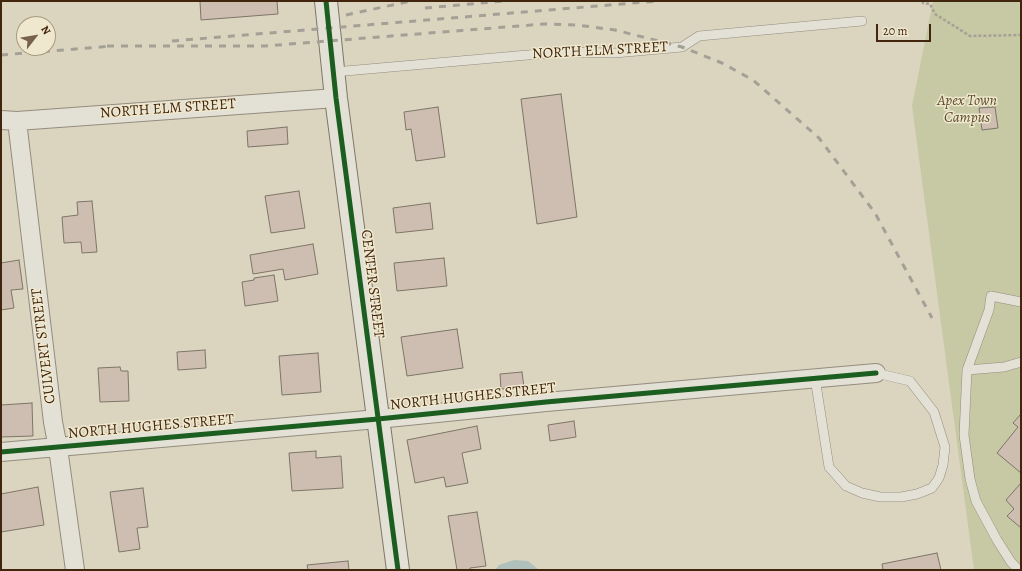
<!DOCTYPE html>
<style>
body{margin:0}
#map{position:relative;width:1022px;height:571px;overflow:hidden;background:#dbd5c0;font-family:Alegreya,serif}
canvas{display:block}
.frame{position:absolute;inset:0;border:2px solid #41250d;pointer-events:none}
.north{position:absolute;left:16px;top:16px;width:40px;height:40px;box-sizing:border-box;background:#efe8ce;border:1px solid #a99a81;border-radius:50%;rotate:59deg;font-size:11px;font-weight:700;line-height:16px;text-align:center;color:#41250d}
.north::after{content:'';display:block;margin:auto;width:14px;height:18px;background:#77634c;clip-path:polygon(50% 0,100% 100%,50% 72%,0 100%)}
.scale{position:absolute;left:876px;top:24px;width:55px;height:18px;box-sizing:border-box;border:2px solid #41250d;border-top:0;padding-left:5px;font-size:12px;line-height:14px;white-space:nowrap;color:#41250d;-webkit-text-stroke:3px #efe8ce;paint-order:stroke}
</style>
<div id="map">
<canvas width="1022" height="571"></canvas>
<div class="frame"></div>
<div class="north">N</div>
<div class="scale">20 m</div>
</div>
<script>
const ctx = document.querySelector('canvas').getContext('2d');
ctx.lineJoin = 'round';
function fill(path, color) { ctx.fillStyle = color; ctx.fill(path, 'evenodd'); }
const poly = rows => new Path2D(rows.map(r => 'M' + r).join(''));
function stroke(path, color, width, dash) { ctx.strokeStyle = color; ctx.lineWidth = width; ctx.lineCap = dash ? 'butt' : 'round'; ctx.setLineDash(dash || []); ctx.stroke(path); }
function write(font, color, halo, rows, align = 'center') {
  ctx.font = font + ' Alegreya,serif'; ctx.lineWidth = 3; ctx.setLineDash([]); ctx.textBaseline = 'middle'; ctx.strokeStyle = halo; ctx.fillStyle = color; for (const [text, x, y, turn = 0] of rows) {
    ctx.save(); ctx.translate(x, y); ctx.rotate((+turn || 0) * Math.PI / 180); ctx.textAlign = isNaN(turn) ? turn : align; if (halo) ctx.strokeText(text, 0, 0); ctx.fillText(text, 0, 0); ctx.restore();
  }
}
const green = poly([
 [933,1,1021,1,1021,570,974,570,912,106]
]);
const water = poly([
 [514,560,528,561,539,570,495,570,499,565]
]);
const building = poly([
 [200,1,277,1,278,14,201,20,200,1],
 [561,94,577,217,537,224,521,99,561,94],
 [438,107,445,157,416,161,411,129,406,130,404,112,438,107],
 [995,107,998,128,982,130,979,108,995,107],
 [287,127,288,144,248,147,247,131,287,127],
 [299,191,305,228,271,233,265,196,299,191],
 [92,201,97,252,82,253,81,242,64,243,62,217,78,215,77,202,92,201],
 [430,203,433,229,396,233,393,208,430,203],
 [313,244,318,274,285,280,283,269,253,274,250,255,313,244],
 [444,258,447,286,397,291,394,263,444,258],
 [19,260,23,289,11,290,14,308,1,310,1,263,19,260],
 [274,275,278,301,245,306,242,282,254,280,254,278,274,275],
 [457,329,463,368,407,376,401,337,457,329],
 [205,350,206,368,178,370,177,352,205,350],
 [318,353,321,392,282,395,279,356,318,353],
 [120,367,121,371,128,371,129,401,100,402,98,368,120,367],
 [522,372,524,387,501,389,500,374,522,372],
 [32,403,33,436,1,437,1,405,32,403],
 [1021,414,1021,473,997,453,1018,427,1013,423,1021,414],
 [574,421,576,437,550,441,548,425,574,421],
 [477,426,481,449,462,453,468,483,446,487,444,477,415,483,407,440,477,426],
 [316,451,316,458,341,456,343,488,292,491,289,453,316,451],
 [1021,483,1021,528,1007,516,1014,509,1006,500,1021,483],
 [38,487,44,525,1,532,1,494,38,487],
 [143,488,148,527,137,528,140,549,119,552,110,492,143,488],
 [477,512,486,566,470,568,470,570,457,570,448,516,477,512],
 [937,553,941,570,883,570,882,564,937,553],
 [348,561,349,570,308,570,307,565,348,561]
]);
const path = poly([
 [923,1,923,3,930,4,935,14,970,36,1021,35]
]);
const lane = poly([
 [334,72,562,52,615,53,682,47,699,36,862,21],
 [967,370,1004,367,1021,362],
 [815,378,829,467,846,486,862,493,880,497,901,497,917,494,932,488,939,478,943,465,945,447,934,412,910,381,876,373],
 [1019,570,1011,562,997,540,976,501,970,479,964,435,967,370,989,310,991,296,1021,302]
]);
const street = poly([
 [1,120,17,121,336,98],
 [17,121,53,422,58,448,75,570],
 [1,452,378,419,546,402,876,373]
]);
const secondary = poly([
 [326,1,336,98,398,570]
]);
const rail = poly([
 [425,8,504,1],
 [346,15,411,1],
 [172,41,658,1],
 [107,46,265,46,544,24,577,25,615,30,682,47,722,63,753,80,819,138,875,213,932,318],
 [1,55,113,46]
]);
const cycleway = poly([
 [326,1,336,98,398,570],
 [1,452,378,419,546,402,876,373]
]);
const streetNames = [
 ["NORTH ELM STREET",600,51,-3],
 ["NORTH ELM STREET",168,109,-4],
 ["CENTER STREET",372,284,83],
 ["CULVERT STREET",44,346,-97],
 ["NORTH HUGHES STREET",473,397,-6],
 ["NORTH HUGHES STREET",151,427,-5]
];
const parkNames = [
 ["Apex Town",967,101],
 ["Campus",967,118]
];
fill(green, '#c6c9a4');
fill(water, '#b0c1bb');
fill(building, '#cebeb1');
stroke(building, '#7d7567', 1);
stroke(lane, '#948c7e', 10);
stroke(street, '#948c7e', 20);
stroke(secondary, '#7d7567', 24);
stroke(path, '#a5a096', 2.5, [3, 2]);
stroke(lane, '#e3e0d5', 9);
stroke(street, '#e3e0d5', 18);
stroke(secondary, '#e3e0d5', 22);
stroke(rail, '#a5a096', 3, [7, 7]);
stroke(cycleway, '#1b5e20', 5);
write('15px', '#41250d', '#efe8ce', streetNames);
write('italic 15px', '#5e4c2d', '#efe8ce', parkNames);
</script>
